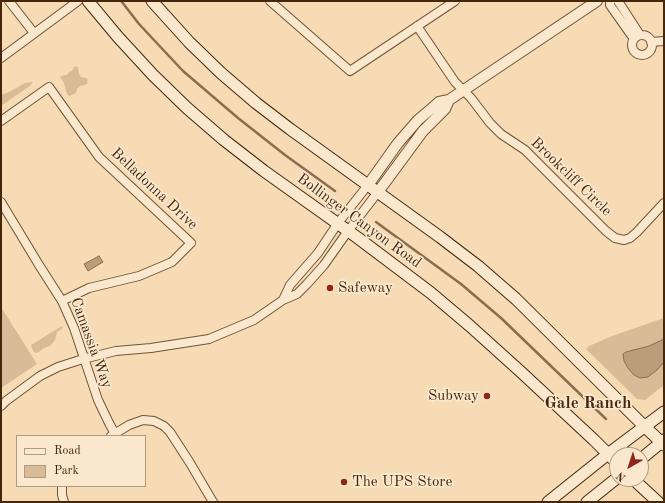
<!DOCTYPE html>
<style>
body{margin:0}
#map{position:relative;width:665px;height:503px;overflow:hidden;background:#f6dbb4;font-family:"Old Standard TT",serif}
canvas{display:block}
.frame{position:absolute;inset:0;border:2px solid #45270c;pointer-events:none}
.legend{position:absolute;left:16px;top:435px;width:130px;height:52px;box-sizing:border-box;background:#f9e8ce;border:1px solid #b19b80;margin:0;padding:5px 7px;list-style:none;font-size:12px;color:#45270c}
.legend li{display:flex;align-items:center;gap:8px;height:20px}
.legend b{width:20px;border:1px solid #b19b80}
.north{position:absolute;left:609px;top:447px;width:40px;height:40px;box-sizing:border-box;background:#f9e8ce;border:1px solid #b19b80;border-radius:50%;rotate:219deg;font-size:11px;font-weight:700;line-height:16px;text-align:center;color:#45270c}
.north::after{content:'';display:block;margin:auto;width:14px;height:18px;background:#8f2418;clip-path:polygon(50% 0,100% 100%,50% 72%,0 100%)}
</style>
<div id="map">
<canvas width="665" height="503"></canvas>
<div class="frame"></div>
<ul class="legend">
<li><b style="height:5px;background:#f9e8ce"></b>Road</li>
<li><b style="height:11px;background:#d8bc97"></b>Park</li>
</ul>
<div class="north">N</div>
</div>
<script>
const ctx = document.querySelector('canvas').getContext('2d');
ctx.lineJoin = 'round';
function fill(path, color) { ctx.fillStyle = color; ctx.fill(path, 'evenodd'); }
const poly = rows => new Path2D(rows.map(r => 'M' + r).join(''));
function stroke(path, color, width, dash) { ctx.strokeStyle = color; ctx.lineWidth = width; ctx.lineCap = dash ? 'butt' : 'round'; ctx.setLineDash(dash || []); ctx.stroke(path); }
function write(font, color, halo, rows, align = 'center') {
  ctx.font = font + ' "Old Standard TT",serif'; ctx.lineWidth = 3.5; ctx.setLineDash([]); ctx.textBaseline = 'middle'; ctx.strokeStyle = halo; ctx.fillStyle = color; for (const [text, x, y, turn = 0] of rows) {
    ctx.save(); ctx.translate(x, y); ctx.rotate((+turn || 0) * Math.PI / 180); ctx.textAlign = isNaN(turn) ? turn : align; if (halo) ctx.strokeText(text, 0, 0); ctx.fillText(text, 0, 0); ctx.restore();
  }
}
const green = poly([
 [76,66,78,67,79,74,81,77,86,78,88,79,87,82,88,83,85,85,80,86,77,89,76,93,69,96,67,94,64,83,60,77,64,75,67,75,69,72,72,71,74,67],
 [31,82,33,82,31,85,1,106,1,95,9,92,25,83],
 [1,307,37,364,1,388],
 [664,318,664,385,645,400,637,399,586,349,589,346,612,336],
 [62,326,63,328,57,332,55,340,50,346,44,348,39,352,36,353,33,351,31,345]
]);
const water = poly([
 [99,256,103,262,88,271,84,264,99,256],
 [664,339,664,362,657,370,648,377,640,378,634,375,628,368,624,361,623,354,626,352,649,346,664,339]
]);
const stream = poly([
 [122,2,139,24,183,71,238,118,285,155,335,191],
 [376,222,461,284,501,318,606,419]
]);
const minor = poly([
 [9,1,34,33],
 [270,1,350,71,455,1],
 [610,1,610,5,634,39],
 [618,1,640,35],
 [417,26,455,82,471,98,490,123,501,134,525,150,606,231,615,238,624,240,630,238,637,232,664,203],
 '632 45a10 10 0 1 1 20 0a10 10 0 1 1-20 0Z',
 [651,42,664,41],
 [1,58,78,1],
 [1,121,49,87,99,157,191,243,172,262,139,276,89,288,62,301],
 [1,202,39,265,62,301,74,328,98,400,109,423,115,434],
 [283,300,290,285,318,253,338,223,368,185],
 [1,406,6,401,40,376,58,367,83,359,116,351,151,348,209,339,254,320,283,300,297,294,307,284,324,265,348,231,378,192],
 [111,436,129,425,143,420,154,421,164,426,170,432,190,463,213,502],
 [62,486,62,495,64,502]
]);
const tertiary = poly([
 [368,185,398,143,418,120,431,109,439,102,449,100,597,1],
 [378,192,423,131,445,109,449,100]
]);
const secondary = poly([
 [88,1,118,37,153,75,187,108,224,140,264,171,358,238,431,293,470,326,521,372,594,440,617,463],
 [152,1,189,42,221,73,256,103,290,129,440,237,478,266,516,299,644,426,664,445],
 [641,459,664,440],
 [633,479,658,502],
 [548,502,608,454,664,412],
 [587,502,617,478]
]);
const markers = [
 [330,288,4,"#8f2418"],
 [487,396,4,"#8f2418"],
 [344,482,4,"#8f2418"]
];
const streetNames = [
 ["Brookcliff Circle",571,177,44],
 ["Belladonna Drive",154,189,43],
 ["Bollinger Canyon Road",359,221,36],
 ["Camassia Way",91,343,70]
];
const poiNames = [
 ["Safeway",338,288],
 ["Subway",479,396,"right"],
 ["The UPS Store",352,482]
];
const quarterNames = [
 ["Gale Ranch",588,404]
];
fill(green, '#d8bc97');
fill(water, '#ba9e7b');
stroke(water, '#8b6e4f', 1);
stroke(stream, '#8b6e4f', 2.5);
stroke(minor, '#715436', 10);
stroke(tertiary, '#715436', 12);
stroke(secondary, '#45270c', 13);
stroke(minor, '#f9e8ce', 8);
stroke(tertiary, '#f9e8ce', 10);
stroke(secondary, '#f9e8ce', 11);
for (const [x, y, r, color] of markers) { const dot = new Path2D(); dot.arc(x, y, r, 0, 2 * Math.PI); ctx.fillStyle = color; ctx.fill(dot); stroke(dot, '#f9e8ce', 1.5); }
write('15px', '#45270c', '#f9e8ce', streetNames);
write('15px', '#45270c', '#f9e8ce', poiNames, 'left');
write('bold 17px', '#45270c', '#f9e8ce', quarterNames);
</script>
